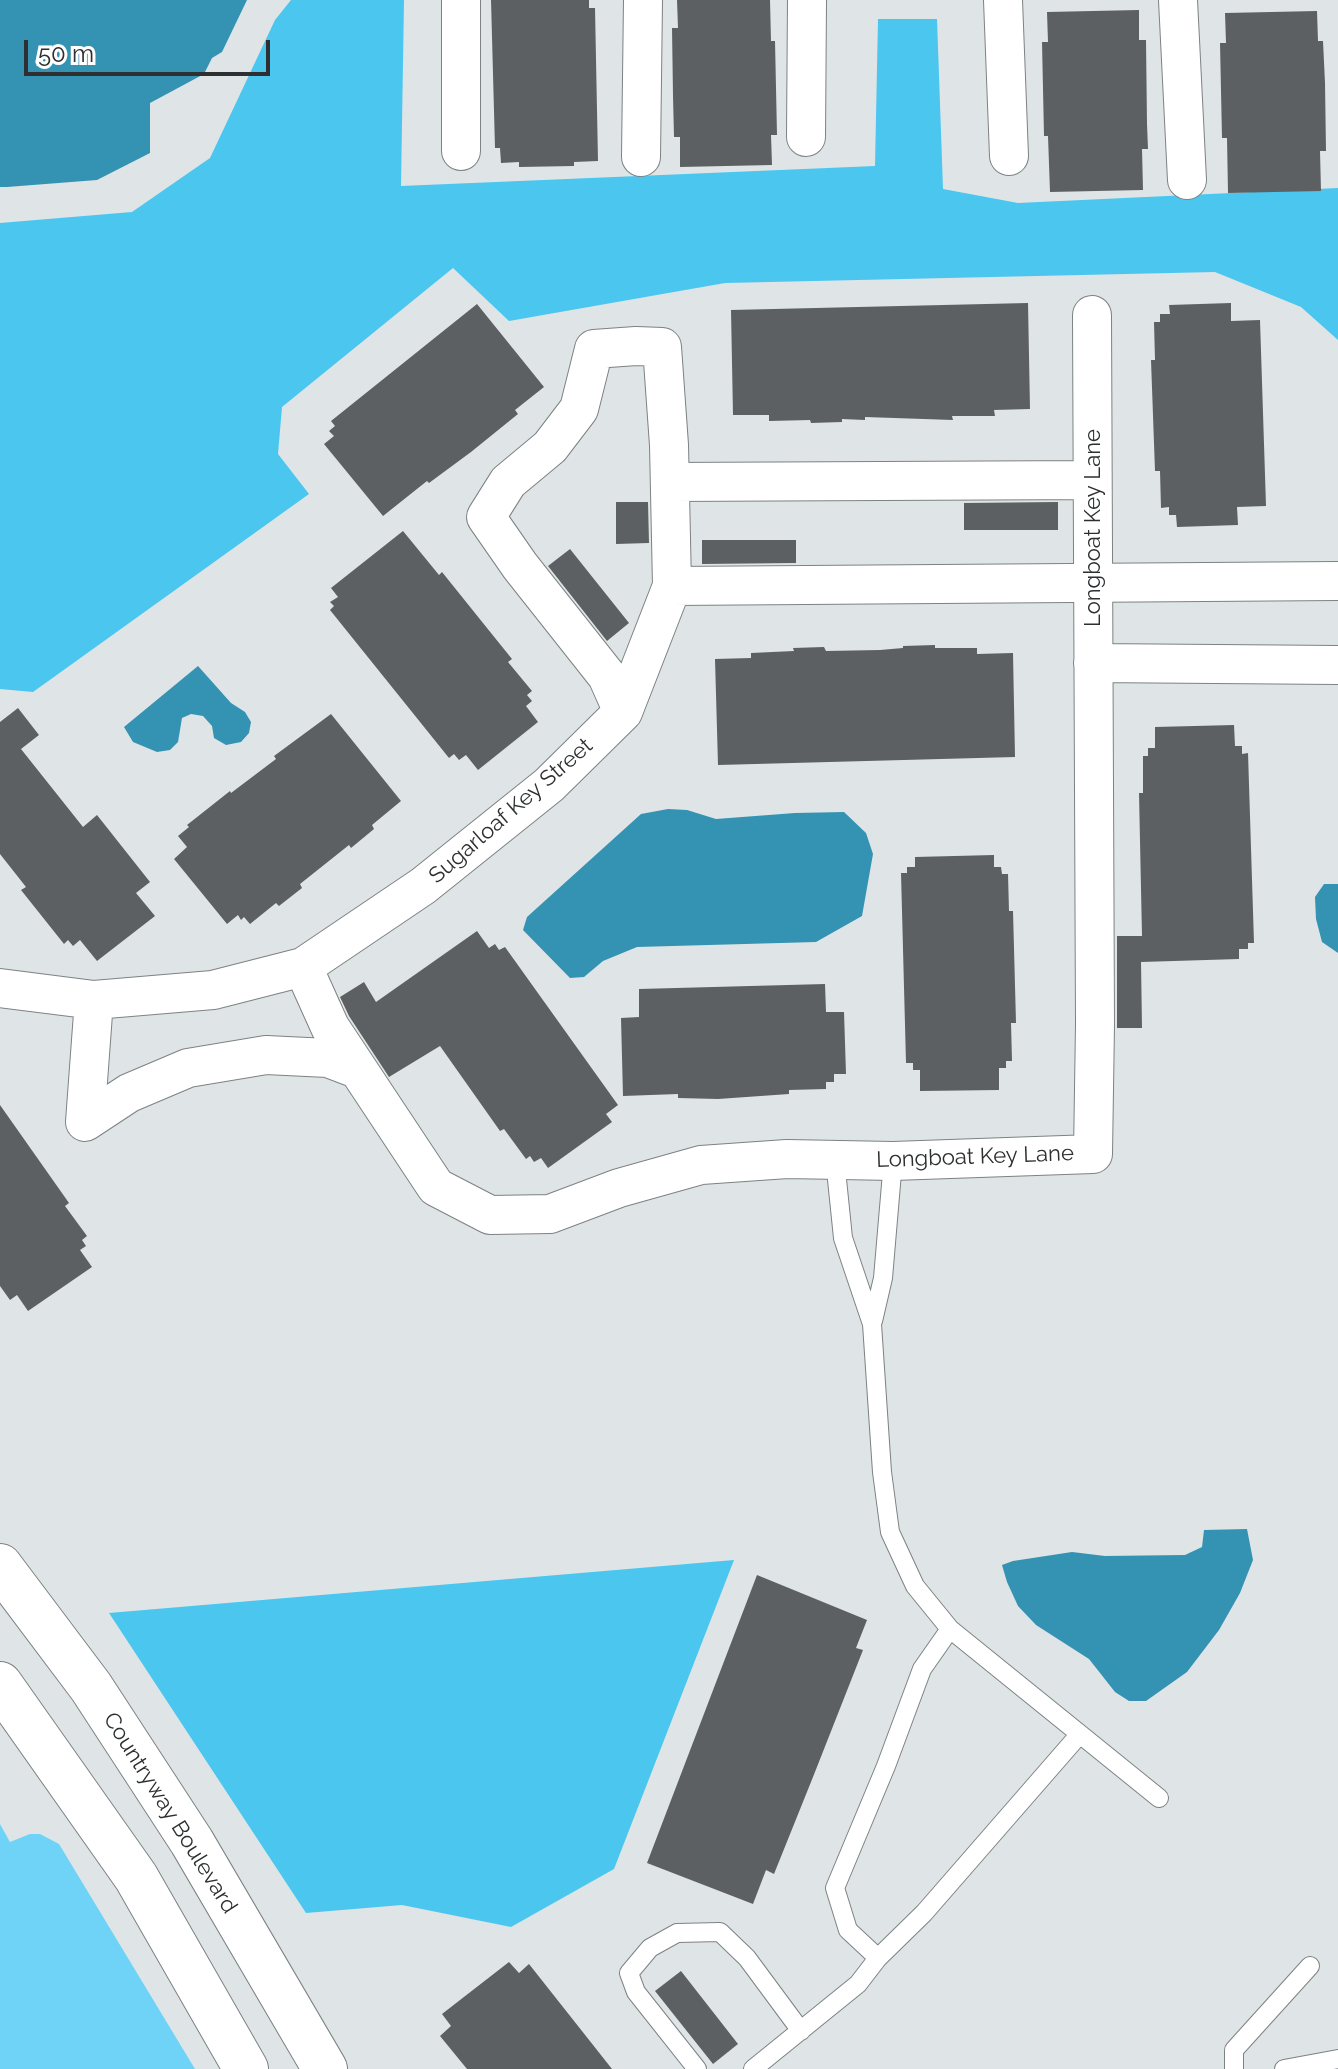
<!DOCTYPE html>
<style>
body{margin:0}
#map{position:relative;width:1338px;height:2069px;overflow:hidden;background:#dfe4e6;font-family:Raleway,sans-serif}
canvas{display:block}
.scale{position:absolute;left:24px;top:40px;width:246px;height:36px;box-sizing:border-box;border:4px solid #2d2f30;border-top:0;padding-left:10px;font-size:24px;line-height:28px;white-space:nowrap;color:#2d2f30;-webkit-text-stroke:6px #fff;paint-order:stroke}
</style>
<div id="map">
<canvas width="1338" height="2069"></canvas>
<div class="scale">50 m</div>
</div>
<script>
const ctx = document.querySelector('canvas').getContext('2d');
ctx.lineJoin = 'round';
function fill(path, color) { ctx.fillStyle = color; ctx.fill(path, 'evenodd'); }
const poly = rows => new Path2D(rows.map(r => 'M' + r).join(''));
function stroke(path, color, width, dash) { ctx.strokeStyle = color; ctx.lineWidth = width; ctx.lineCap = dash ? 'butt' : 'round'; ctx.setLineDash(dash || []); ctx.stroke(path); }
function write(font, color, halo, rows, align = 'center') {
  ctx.font = font + ' Raleway,sans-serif'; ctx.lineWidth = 8; ctx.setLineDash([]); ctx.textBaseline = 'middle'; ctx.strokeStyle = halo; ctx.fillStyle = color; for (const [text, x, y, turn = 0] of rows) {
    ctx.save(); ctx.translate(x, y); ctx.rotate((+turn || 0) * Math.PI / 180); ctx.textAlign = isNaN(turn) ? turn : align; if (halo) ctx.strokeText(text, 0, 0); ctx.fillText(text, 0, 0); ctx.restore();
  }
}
const green = poly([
 [0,1824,10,1842,30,1834,40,1834,59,1844,195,2069,0,2069]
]);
const forest = poly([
 [291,0,404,0,401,186,875,166,878,19,937,19,943,189,1018,203,1338,188,1338,340,1301,307,1215,272,725,283,509,321,453,268,282,407,278,454,309,494,33,692,0,689,0,223,132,212,210,158,275,20],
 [734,1560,614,1869,511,1927,402,1905,306,1913,109,1613]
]);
const water = poly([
 [0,0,247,0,222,52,212,58,204,74,150,103,150,153,97,180,7,187,0,187],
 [198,666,231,703,245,712,251,722,249,733,241,742,226,745,214,738,212,726,203,716,191,714,182,718,178,742,170,750,157,752,133,742,124,727],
 [668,809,687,810,716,819,795,813,844,812,866,833,873,854,862,916,816,942,637,947,603,961,584,977,570,978,523,930,527,917,641,814],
 [1324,884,1338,884,1338,953,1322,942,1316,919,1315,897],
 [1247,1529,1253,1560,1240,1593,1219,1630,1187,1672,1146,1701,1129,1701,1115,1692,1089,1659,1036,1625,1018,1606,1007,1582,1002,1565,1013,1561,1072,1552,1105,1556,1185,1555,1202,1547,1204,1530]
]);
const building = poly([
 [491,0,589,0,589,8,595,8,598,161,574,162,574,166,519,167,519,162,501,163,500,148,495,148],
 [677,0,770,0,771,41,775,41,777,135,771,135,772,165,680,167,680,137,674,137,673,96,672,28,678,28],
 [1139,10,1139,40,1146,40,1147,124,1148,149,1142,149,1143,190,1050,192,1048,136,1044,136,1042,42,1048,42,1047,12],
 [1317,11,1318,41,1323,41,1325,83,1326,151,1320,151,1321,191,1228,193,1227,138,1222,138,1220,43,1226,43,1225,13],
 [1028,303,1030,409,994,410,995,416,952,416,953,420,865,417,865,420,842,419,842,422,811,423,810,420,769,421,769,415,733,415,731,310],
 [1231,303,1231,321,1260,320,1266,506,1237,507,1238,525,1177,527,1176,515,1169,515,1169,507,1161,508,1160,471,1155,471,1151,360,1155,360,1154,322,1160,322,1160,314,1170,314,1169,305],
 [477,304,544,387,515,410,518,414,471,452,429,483,427,481,383,516,324,444,334,436,329,431,335,426,331,421],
 [616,502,648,502,649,543,616,544],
 [1058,502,1058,530,964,530,964,503],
 [403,531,439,575,442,572,487,628,512,659,508,662,532,691,527,695,532,701,526,706,538,722,478,770,466,755,459,760,454,754,449,758,330,610,334,606,330,602,338,597,331,588],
 [702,540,796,540,796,563,702,564],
 [570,549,629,623,607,641,548,566],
 [935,645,935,648,977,648,977,654,1013,653,1015,757,718,765,715,659,751,658,751,653,794,651,793,648,824,647,826,651,880,650,903,648,903,646],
 [18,708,39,735,21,749,83,827,97,815,150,882,136,893,155,916,97,961,80,940,73,946,68,940,64,944,21,890,26,887,0,854,0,722],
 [331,714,401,801,372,825,374,829,351,848,349,845,300,884,302,888,279,906,276,903,250,924,244,917,241,920,238,915,227,924,174,859,187,847,178,836,189,827,187,825,230,791,231,793,276,759,274,756],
 [1234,725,1235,746,1242,746,1242,754,1248,753,1254,943,1248,943,1248,949,1239,949,1239,959,1141,962,1142,1028,1117,1028,1117,936,1142,936,1139,793,1143,793,1143,756,1148,756,1148,748,1155,748,1155,727],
 [994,855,994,867,1001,867,1002,874,1008,874,1009,911,1013,911,1016,1023,1011,1023,1012,1061,1006,1061,1006,1068,999,1068,999,1090,920,1091,920,1070,913,1070,913,1063,906,1063,901,873,907,873,907,867,915,867,915,857],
 [477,931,489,948,495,944,499,950,505,947,618,1105,606,1114,612,1122,548,1168,541,1158,534,1162,530,1156,526,1159,504,1129,500,1131,440,1046,389,1077,349,1016,340,997,364,982,376,1002],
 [825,984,826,1012,844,1012,846,1074,834,1074,834,1082,826,1082,826,1089,789,1090,789,1094,718,1099,678,1098,678,1094,623,1096,621,1018,639,1017,639,989],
 [0,1105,69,1203,65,1206,87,1236,82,1240,86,1246,80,1250,92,1267,28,1311,17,1295,10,1300,0,1286],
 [757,1575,867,1620,856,1648,863,1650,813,1777,774,1874,766,1870,753,1904,647,1863],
 [509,1962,519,1973,529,1964,612,2069,467,2069,440,2036,451,2026,442,2014],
 [681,1971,738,2044,713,2064,655,1991]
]);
const lane = poly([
 [835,1160,843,1238,872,1324,882,1472,890,1532,915,1586,950,1629],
 [873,1321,883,1278,893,1161],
 [1079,1735,924,1913,878,1958,848,1930,835,1888,886,1766,922,1669,950,1629,1159,1798],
 [697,2069,636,1992,629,1973,650,1948,677,1933,720,1932,747,1958,801,2031],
 [753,2069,858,1984,878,1958],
 [1234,2069,1234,2050,1310,1966],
 [1284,2069,1338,2059]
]);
const street = poly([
 [461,0,461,151],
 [1003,0,1009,156],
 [1178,0,1187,180],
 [806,137,807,0],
 [641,157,643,0],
 [670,482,1092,480],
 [1093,663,1338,665],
 [623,712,607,676,520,566,486,517,508,482,550,447,579,409,594,349,636,346,662,347,669,445,672,586],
 [303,967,330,1027,436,1187,490,1215,550,1214,619,1188,701,1165,787,1159,893,1161,1093,1154,1095,1024,1092,315],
 [0,988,94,1000,213,990,303,967,423,886,549,785,623,712,672,586,1338,581],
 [94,1000,85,1122,129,1093,188,1068,266,1055,328,1058,357,1069]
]);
const secondary = poly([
 [0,1566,91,1687,192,1842,325,2069],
 [0,1684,136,1877,246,2069]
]);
const streetNames = [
 ["Longboat Key Lane",1093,528,-90],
 ["Sugarloaf Key Street",511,811,-41],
 ["Longboat Key Lane",975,1157,-2],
 ["Countryway Boulevard",170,1813,58]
];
fill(green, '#6ed3f7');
fill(forest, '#4ac6ef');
fill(water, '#3492b2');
fill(building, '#5c6062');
stroke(lane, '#7d8283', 20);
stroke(street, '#7d8283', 40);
stroke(secondary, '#7d8283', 46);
stroke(lane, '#fff', 18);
stroke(street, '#fff', 38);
stroke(secondary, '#fff', 44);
write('22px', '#2d2f30', '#fff', streetNames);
</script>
